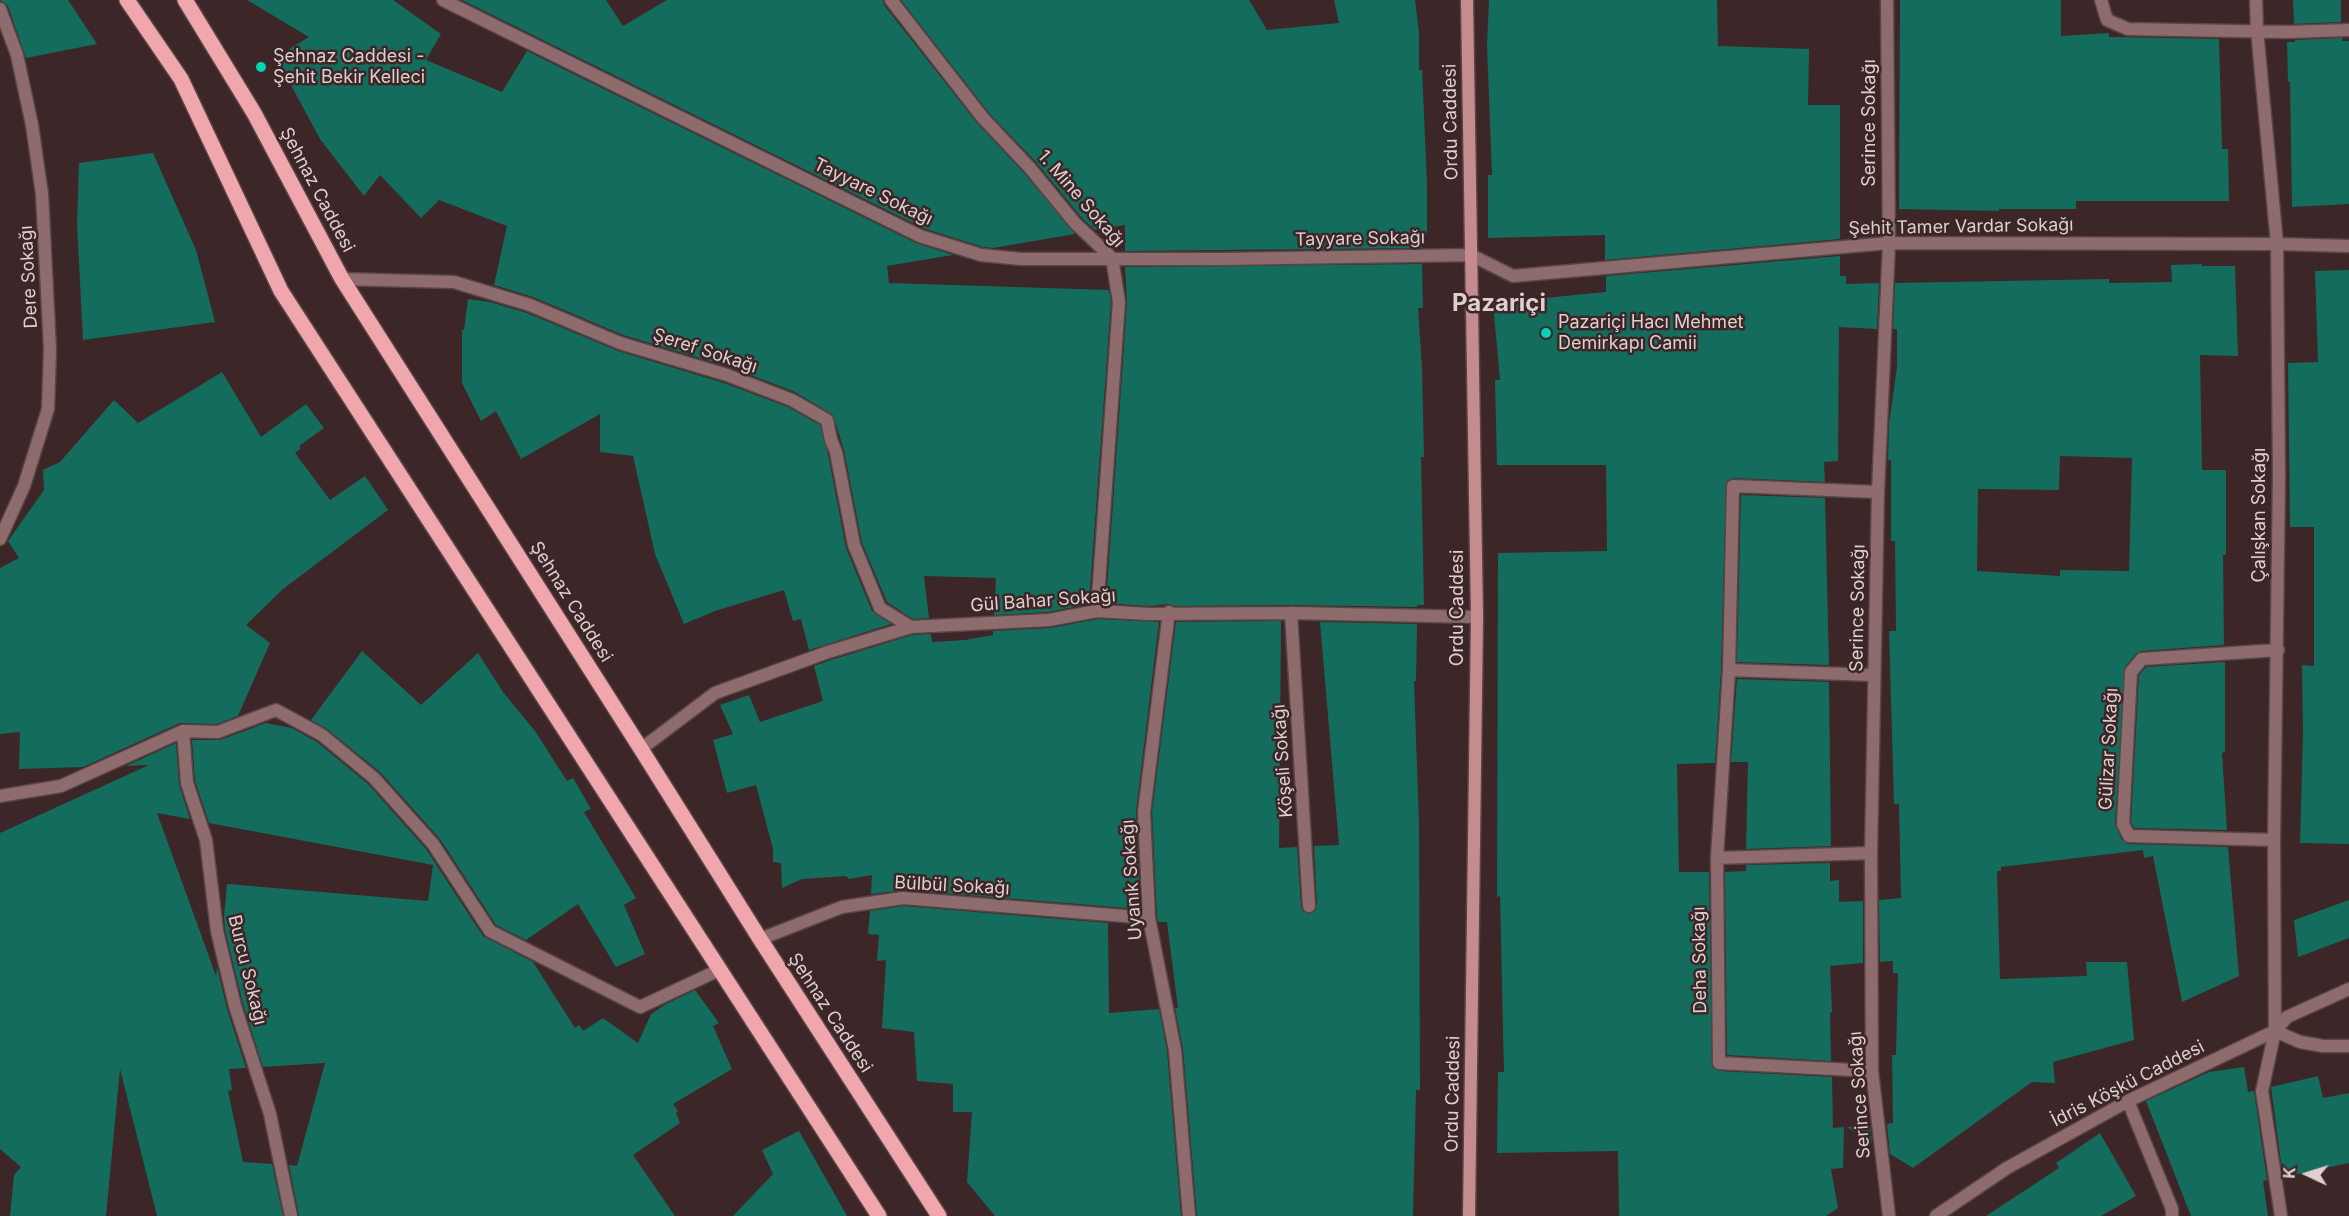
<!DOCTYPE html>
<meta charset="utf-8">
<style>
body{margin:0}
#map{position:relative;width:2349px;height:1216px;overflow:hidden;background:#3d2628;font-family:Inter,sans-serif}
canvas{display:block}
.north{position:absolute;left:2277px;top:1144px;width:60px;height:60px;-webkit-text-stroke:4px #3d2628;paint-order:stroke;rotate:274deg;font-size:16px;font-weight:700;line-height:24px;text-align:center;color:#dfd0d0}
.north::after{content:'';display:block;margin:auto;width:21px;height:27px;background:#dfd0d0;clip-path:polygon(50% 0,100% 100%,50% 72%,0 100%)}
</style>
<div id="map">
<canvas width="2349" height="1216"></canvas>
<div class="north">K</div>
</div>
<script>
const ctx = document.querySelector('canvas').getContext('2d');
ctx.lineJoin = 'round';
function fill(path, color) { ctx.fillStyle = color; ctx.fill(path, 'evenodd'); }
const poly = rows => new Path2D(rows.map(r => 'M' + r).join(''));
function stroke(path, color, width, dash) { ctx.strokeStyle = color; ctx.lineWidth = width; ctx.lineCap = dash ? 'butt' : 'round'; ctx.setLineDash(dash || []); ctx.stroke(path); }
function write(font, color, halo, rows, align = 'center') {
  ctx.font = font + ' Inter,sans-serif'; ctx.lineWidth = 5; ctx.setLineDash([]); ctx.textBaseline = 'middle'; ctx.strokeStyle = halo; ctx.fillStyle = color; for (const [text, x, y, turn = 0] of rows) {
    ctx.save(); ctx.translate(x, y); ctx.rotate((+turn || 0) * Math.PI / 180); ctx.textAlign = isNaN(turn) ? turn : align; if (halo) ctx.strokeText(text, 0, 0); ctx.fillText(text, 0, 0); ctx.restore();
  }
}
const building = poly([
 [0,0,68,0,97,44,26,58,8,6],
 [247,0,393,0,441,34,426,60,502,92,527,51,916,243,953,255,887,266,889,283,1109,290,1111,302,1089,604,1048,612,994,615,996,578,924,576,929,618,913,619,887,602,862,543,844,450,833,415,795,392,730,367,623,335,533,297,494,285,507,226,439,200,421,218,380,175,364,196,320,139,276,57,309,37],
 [462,0,606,0,623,26,667,0,883,0,884,5,977,123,1024,173,1075,234,993,248,983,247,923,228],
 [901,0,1249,0,1267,30,1339,23,1334,0,1415,0,1419,32,1419,70,1422,70,1427,183,1427,233,1422,233,1422,248,1125,251,1125,225,1095,230,1081,217,1036,162,989,113],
 [1489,0,1717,0,1718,46,1809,49,1808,105,1840,105,1840,239,1605,260,1605,235,1488,238,1488,175,1492,175,1487,46],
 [1900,0,2061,0,2061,36,2109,33,2109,37,2219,39,2222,149,2228,149,2229,201,2076,201,2076,209,1999,209,1999,211,1899,209],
 [2293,0,2341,0,2341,22,2294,24],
 [2342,38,2342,41,2349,41,2349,204,2292,207,2290,82,2288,82,2287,42,2295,42,2295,40],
 [153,153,196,250,215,322,83,340,77,224,79,163],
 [1840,256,1840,276,1846,276,1846,284,1879,283,1877,329,1839,327,1838,461,1824,462,1825,482,1733,478,1726,482,1721,670,1715,763,1677,764,1679,872,1709,872,1712,1067,1719,1071,1832,1077,1833,1128,1844,1127,1843,1168,1831,1169,1838,1208,1826,1216,1619,1216,1618,1151,1497,1153,1498,1072,1504,1072,1500,896,1497,897,1498,553,1607,551,1606,465,1497,465,1495,380,1500,380,1493,303,1606,292,1606,276],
 [1422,264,1423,308,1418,308,1422,368,1424,457,1421,457,1424,605,1417,605,1417,607,1291,605,1174,606,1169,604,1149,606,1106,603,1127,303,1125,267],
 [2202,264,2202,266,2235,266,2238,356,2200,355,2202,470,2226,470,2226,555,2223,555,2224,645,2141,651,2136,654,2125,667,2115,824,2122,840,2128,844,2228,847,2239,976,2182,1002,2153,856,2144,858,2143,850,2001,867,2001,871,1997,871,2000,979,2087,976,2086,962,2127,962,2134,1040,2053,1062,2055,1083,2032,1082,1913,1168,1890,1154,1887,1124,1893,1123,1892,1055,1896,1055,1898,973,1893,973,1893,961,1880,962,1879,900,1901,898,1899,804,1894,804,1889,631,1896,631,1895,541,1891,541,1891,460,1888,460,1889,424,1897,367,1897,329,1893,329,1895,283,2109,279,2109,283,2172,282,2171,265],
 [2060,456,2132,458,2129,571,2060,570,2060,576,1977,571,1978,489,2059,490],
 [2349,270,2349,844,2300,843,2303,733,2302,665,2314,666,2314,527,2290,527,2288,363,2318,362,2315,271],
 [468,299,490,302,527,313,618,351,724,383,788,407,820,425,828,454,846,548,872,611,891,624,809,650,801,619,793,621,784,590,715,611,684,624,655,554,633,456,600,452,600,414,521,459,496,411,481,421,462,383,462,330,464,330],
 [222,372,261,437,306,404,324,428,299,446,301,448,295,453,330,500,365,476,388,510,283,589,246,625,270,643,238,716,217,724,180,723,83,767,19,769,20,732,0,734,0,568,19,558,8,541,44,490,43,470,60,462,114,400,138,423],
 [1741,495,1825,498,1829,665,1737,662],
 [1098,619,1159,622,1136,811,1140,909,904,890,871,894,872,875,849,879,846,876,802,879,782,888,781,863,773,862,773,849,756,785,727,793,713,740,733,734,720,705,749,695,760,722,823,701,814,666,831,660,912,635,931,634,932,642,965,640,993,635,993,631,1050,628],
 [1281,621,1279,848,1297,847,1301,907,1303,911,1309,914,1314,912,1317,905,1314,846,1339,845,1320,622,1417,624,1416,681,1414,681,1419,824,1420,1090,1416,1090,1413,1216,1197,1216,1183,1049,1175,1008,1178,1008,1167,922,1158,922,1157,917,1152,812,1176,622],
 [362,651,421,705,478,653,503,692,535,731,567,781,573,778,591,809,584,812,636,898,624,905,645,954,616,967,578,904,526,940,496,925,440,839,380,772,327,729,311,720],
 [2225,662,2225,752,2222,753,2227,830,2134,828,2131,822,2139,675,2146,667],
 [1737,679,1829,682,1831,846,1746,849,1748,762,1731,762],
 [266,723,292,728,317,742,368,784,426,849,483,936,533,962,575,1028,579,1025,583,1031,603,1018,638,1043,651,1014,666,1004,695,990,719,1023,713,1026,732,1069,673,1104,678,1111,676,1113,680,1123,633,1155,675,1216,299,1216,289,1165,297,1166,325,1063,263,1067,243,1004,225,930,224,916,227,884,428,901,433,865,209,823,195,781,192,740,220,740],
 [176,743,179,784,190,819,157,813,216,976,217,967,227,1009,246,1068,229,1069,232,1090,228,1091,243,1162,272,1164,283,1216,157,1216,120,1069,106,1216,10,1216,14,1175,21,1167,0,1149,0,833,149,765,126,766],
 [1830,863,1830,881,1839,880,1839,902,1863,901,1863,963,1830,966,1832,1012,1830,1013,1831,1061,1727,1055,1725,872,1746,871,1746,865],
 [2349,900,2349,938,2298,957,2294,920],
 [903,906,1108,923,1109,1013,1159,1009,1167,1051,1181,1216,995,1216,967,1182,972,1112,953,1112,953,1084,917,1081,914,1032,882,1028,886,960,877,961,879,935,868,934,870,911],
 [2244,1067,2248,1092,2254,1091,2267,1180,2263,1181,2268,1216,2191,1216,2146,1101,2209,1072],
 [2318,1076,2323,1098,2349,1093,2349,1163,2283,1177,2271,1087],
 [1870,1125,1872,1143,1847,1127],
 [799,1131,847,1216,733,1216,773,1174,762,1150],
 [2100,1133,2136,1196,2101,1216,1986,1216,2059,1168,2056,1163]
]);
const minor = poly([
 [443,0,920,236,981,255,1021,259,1223,259,1471,255,1513,276,1889,243,2277,244,2349,246],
 [891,0,983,118,1030,168,1075,223,1112,258,1119,302,1097,611],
 [1887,0,1889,243,1878,492,1871,853,1872,1071,1889,1216],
 [2101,0,2107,20,2128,29,2288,32,2349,30],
 [2256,0,2257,30,2277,244,2279,477,2274,840,2275,1031,2262,1091,2281,1216],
 [0,9,17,55,32,125,42,194,50,349,48,409,24,486,0,539],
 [342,279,454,282,530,305,620,343,727,375,792,400,827,420,831,440,836,452,854,545,880,608,911,627],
 [1169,612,1144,812,1149,918,1175,1050,1189,1216],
 [1291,613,1309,906],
 [1729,670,1874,675],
 [183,731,187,783,206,840,217,931,235,1006,270,1114,291,1216],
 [641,749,715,693,828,652,911,627,1049,620,1097,611,1149,614,1291,613,1477,617],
 [0,796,61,786,183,731,218,732,276,710,322,735,374,778,433,844,490,931,640,1007,719,970],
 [2274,840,2129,836,2123,824,2131,672,2142,659,2278,650],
 [1871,853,1717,858,1719,1063,1872,1071],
 [1717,858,1729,670,1733,486,1878,492],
 [760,939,842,907,903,898,1149,918],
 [2275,1031,2287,1017,2349,989],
 [2128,1101,2172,1209,2172,1216],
 [1936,1216,2007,1168,2128,1101,2275,1031,2300,1042,2323,1046,2349,1046]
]);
const secondary = poly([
 [1467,0,1477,617,1469,1216]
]);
const primary = poly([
 [127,0,181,79,281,291,879,1216],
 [185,0,254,113,342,279,641,749,760,939,939,1216]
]);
const markers = [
 [261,67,6,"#00d5b7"],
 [1546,333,6,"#00d5b7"]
];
const poiNames = [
 ["Şehnaz Caddesi -",273,57],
 ["Şehit Bekir Kelleci",273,78],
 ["Pazariçi Hacı Mehmet",1558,323],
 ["Demirkapı Camii",1558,344]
];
const streetNames = [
 ["Ordu Caddesi",1451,122,-91],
 ["Serince Sokağı",1870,123,-90],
 ["Şehnaz Caddesi",317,190,62],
 ["Tayyare Sokağı",873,192,26],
 ["1. Mine Sokağı",1081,199,49],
 ["Şehit Tamer Vardar Sokağı",1961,227,-1],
 ["Tayyare Sokağı",1360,239,-1],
 ["Dere Sokağı",29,277,-93],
 ["Şeref Sokağı",705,351,18],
 ["Çalışkan Sokağı",2260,515,-90],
 ["Gül Bahar Sokağı",1043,601,-4],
 ["Şehnaz Caddesi",571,602,58],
 ["Ordu Caddesi",1458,608,-90],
 ["Serince Sokağı",1858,608,-89],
 ["Gülizar Sokağı",2109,749,-87],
 ["Köşeli Sokağı",1283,761,-94],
 ["Uyanık Sokağı",1132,880,-94],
 ["Bülbül Sokağı",952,886,3],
 ["Deha Sokağı",1700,960,-91],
 ["Burcu Sokağı",247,970,76],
 ["Şehnaz Caddesi",830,1013,57],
 ["İdris Köşkü Caddesi",2128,1084,-27],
 ["Ordu Caddesi",1453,1094,-89],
 ["Serince Sokağı",1860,1095,-94]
];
const districtNames = [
 ["Pazariçi",1499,304]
];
fill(building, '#146c5c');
stroke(minor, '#5a4546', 15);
stroke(secondary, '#5a4546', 15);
stroke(primary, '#5a4546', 18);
stroke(minor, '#8e6b6d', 12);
stroke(secondary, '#c58c90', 12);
stroke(primary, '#efa6ac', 15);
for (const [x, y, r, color] of markers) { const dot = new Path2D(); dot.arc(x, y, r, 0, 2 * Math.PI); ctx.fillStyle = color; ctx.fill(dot); stroke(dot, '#3d2628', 2); }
write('18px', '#dfd0d0', '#3d2628', poiNames, 'left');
write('18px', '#dfd0d0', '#3d2628', streetNames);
write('bold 24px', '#dfd0d0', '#3d2628', districtNames);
</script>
